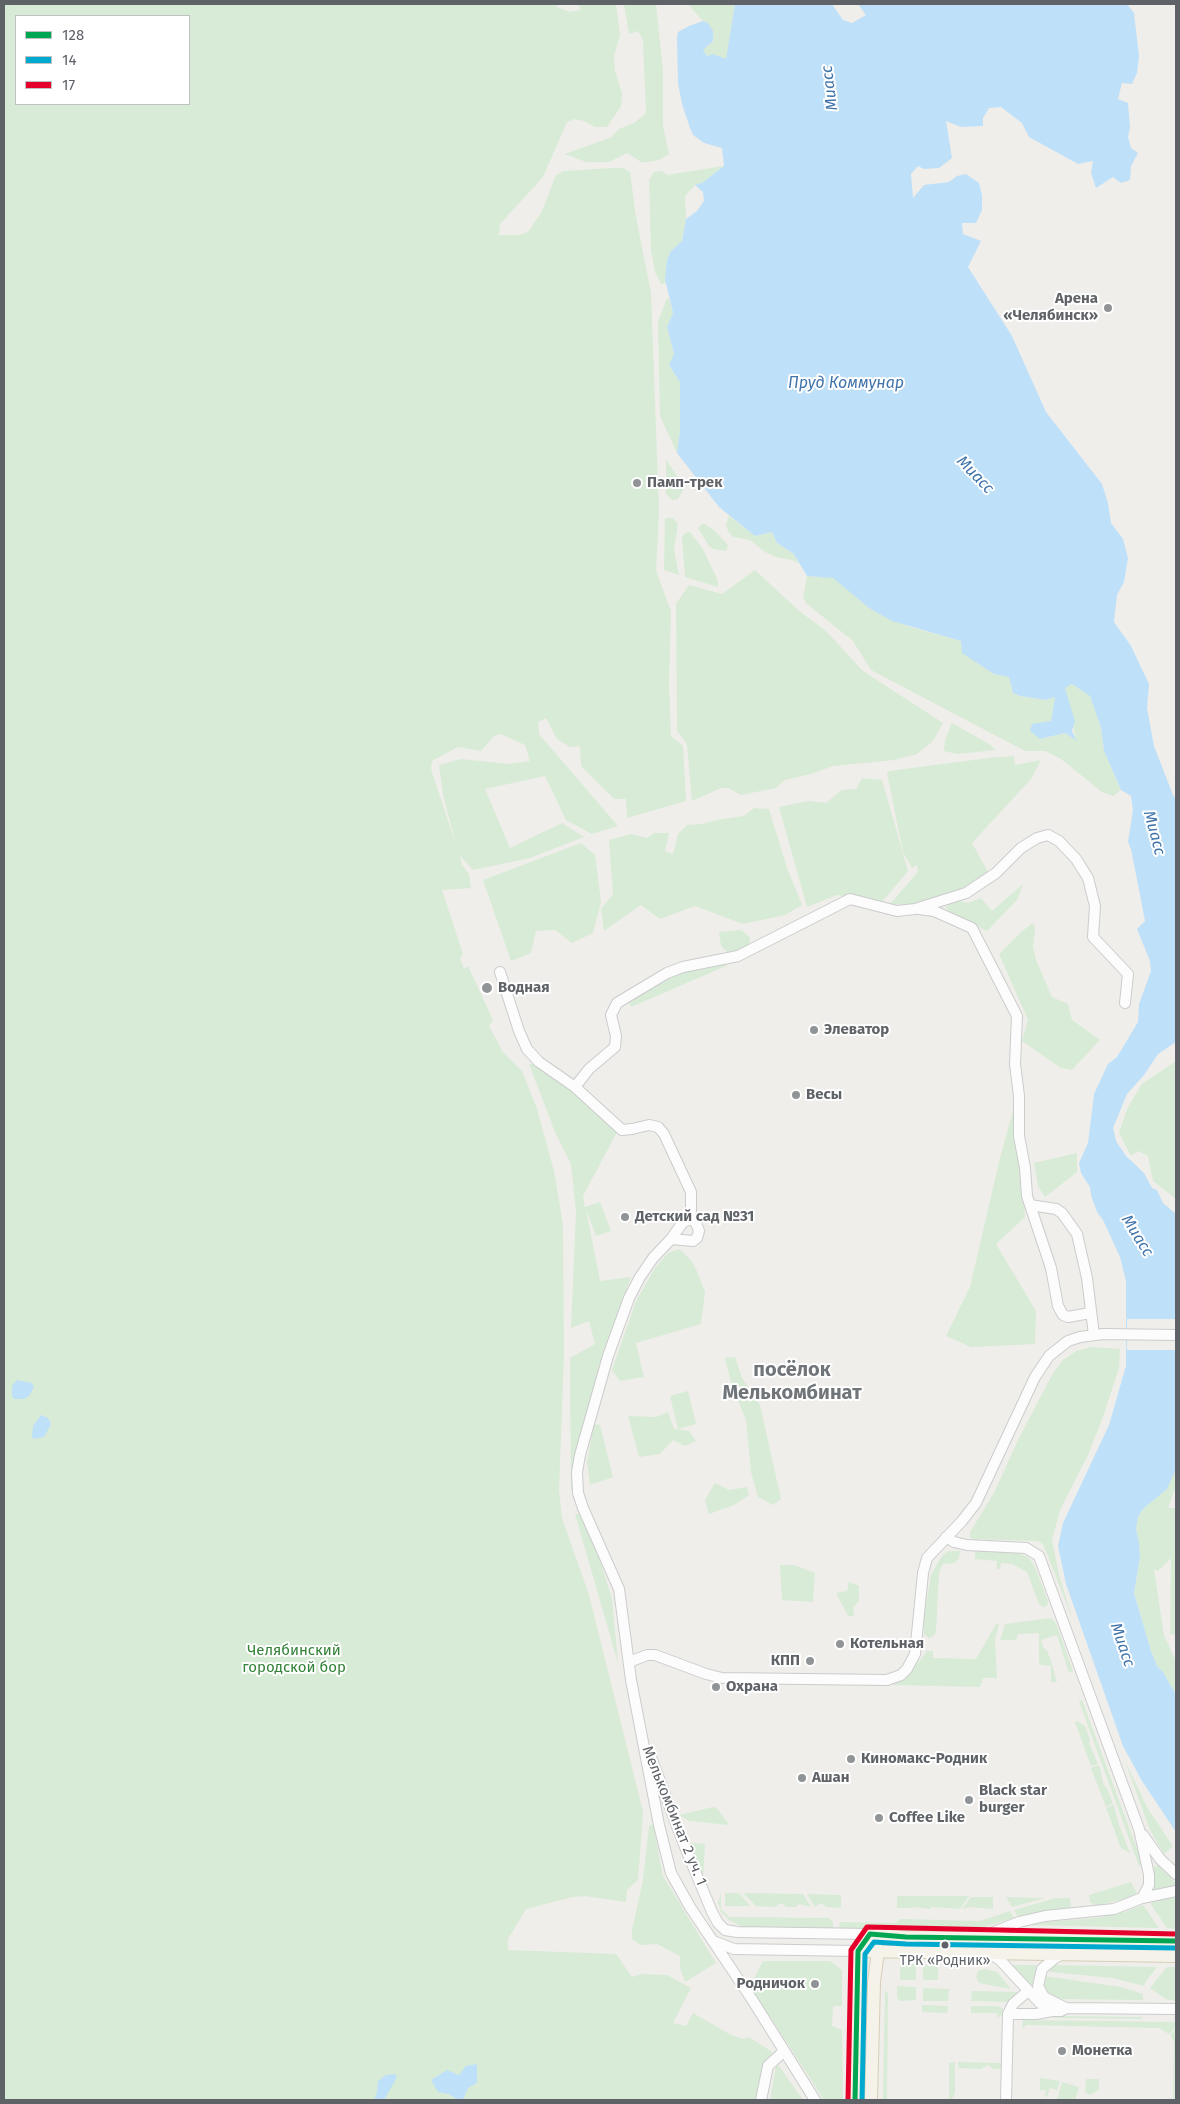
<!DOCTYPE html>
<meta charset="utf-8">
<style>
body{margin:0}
#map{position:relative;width:1180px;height:2104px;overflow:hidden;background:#efeeea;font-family:"Fira Sans",sans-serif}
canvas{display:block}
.frame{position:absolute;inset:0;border:5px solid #5f6368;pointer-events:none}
.legend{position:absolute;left:15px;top:15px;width:175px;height:90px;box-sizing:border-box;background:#fff;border:1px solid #bfc1c3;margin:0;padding:6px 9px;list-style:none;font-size:15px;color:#5f6368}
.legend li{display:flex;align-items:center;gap:10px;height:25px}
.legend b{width:25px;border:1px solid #bfc1c3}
</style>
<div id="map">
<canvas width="1180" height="2104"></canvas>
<div class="frame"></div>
<ul class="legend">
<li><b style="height:6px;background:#00a651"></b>128</li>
<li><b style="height:6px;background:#00a9ce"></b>14</li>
<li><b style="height:6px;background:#e4002b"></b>17</li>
</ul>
</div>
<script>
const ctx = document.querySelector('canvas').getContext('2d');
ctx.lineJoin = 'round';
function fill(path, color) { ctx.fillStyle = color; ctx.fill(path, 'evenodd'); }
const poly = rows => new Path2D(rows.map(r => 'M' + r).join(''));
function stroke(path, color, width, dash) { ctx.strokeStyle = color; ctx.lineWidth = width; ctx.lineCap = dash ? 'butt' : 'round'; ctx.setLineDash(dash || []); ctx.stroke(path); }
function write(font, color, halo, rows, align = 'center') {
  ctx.font = font + ' "Fira Sans",sans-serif'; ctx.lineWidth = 4; ctx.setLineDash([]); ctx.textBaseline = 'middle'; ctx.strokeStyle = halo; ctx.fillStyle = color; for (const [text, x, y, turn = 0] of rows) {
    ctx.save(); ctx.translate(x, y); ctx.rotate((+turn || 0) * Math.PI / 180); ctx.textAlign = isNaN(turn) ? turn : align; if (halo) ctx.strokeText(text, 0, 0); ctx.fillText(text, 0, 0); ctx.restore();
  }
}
const green = poly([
 [4,4,557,4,557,7,570,12,580,10,579,4,616,4,620,35,614,56,615,71,622,93,621,106,607,127,595,127,584,121,575,119,567,122,543,177,500,224,499,235,518,235,528,232,542,211,556,175,564,171,612,168,623,168,630,172,636,217,651,293,659,511,656,571,671,611,669,684,671,736,683,746,686,801,627,818,626,799,614,799,581,766,580,746,570,747,557,739,546,718,538,722,539,734,618,826,592,834,566,820,545,776,485,789,510,848,562,823,584,837,530,858,473,870,460,856,462,865,469,874,471,888,442,890,463,954,460,958,464,969,468,966,493,1020,489,1026,503,1052,522,1071,537,1109,554,1171,563,1224,564,1356,559,1489,562,1518,589,1595,643,1812,638,1880,627,1890,626,1902,585,1896,573,1897,526,1909,508,1939,508,1950,616,1954,632,1977,641,1974,667,1975,691,1988,673,2023,686,2026,693,2013,731,2035,744,2039,749,2037,772,2052,764,2100,4,2100],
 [16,16,189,16,189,104,16,104],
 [501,734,525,745,530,761,508,764,461,759,439,765,443,794,456,845,431,769,432,761,458,747,481,751,494,736],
 [624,4,656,4,663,71,663,126,669,154,659,160,648,162,641,162,627,153,609,162,586,162,565,154,612,137,619,129,634,123,646,113,643,40,638,31,629,34],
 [688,4,735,4,727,60,713,55,707,56,703,50,713,41,708,23,703,21],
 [724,166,702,183,695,185,685,196,686,219,682,241,671,251,667,260,666,283,661,284,655,272,651,250,649,180,654,172,662,171,667,175],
 [669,298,673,313,667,327,674,354,669,365,680,382,680,431,677,453,660,416,658,322,666,300],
 [666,459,684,488,678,499,672,500,666,494],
 [729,516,755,536,772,532,777,543,794,554,800,564,792,560,776,557,765,552,750,540,733,537,728,531,726,525],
 [665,518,673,518,678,524,674,549,679,575,664,570],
 [703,523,715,531,728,545,726,551,713,549,709,546,698,528],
 [690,532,703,549,718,581,718,587,685,577,682,537,685,533],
 [755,570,799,611,826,631,863,671,943,723,933,741,917,754,894,760,833,766,811,774,785,780,776,788,741,795,728,788,721,788,692,801,687,744,677,731,676,604,689,585,722,594],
 [807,576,833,577,869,608,910,627,961,641,994,674,1009,677,1013,693,1020,696,1046,700,1055,697,1052,721,1040,739,1065,733,1076,740,1065,688,1072,683,1090,696,1101,728,1104,751,1121,790,1113,796,1102,792,1061,759,1045,751,1025,751,871,670,853,641,807,604,803,598],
 [952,723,989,744,996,750,957,754,944,751,945,740],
 [1014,756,1015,765,1041,760,1031,779,972,843,988,872,958,892,910,905,890,904,918,872,917,865,912,868,903,852,887,773,889,771,989,758],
 [862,778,882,780,908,871,881,903,837,895,807,907,779,807,808,801,826,803,842,790,856,789],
 [754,808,769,809,787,868,802,905,785,915,743,924,695,906,660,919,641,905,604,931,601,909,613,894,609,840,631,834,647,838,654,833,669,833,665,851,673,854,678,834,687,825,702,824,722,819,744,816],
 [581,843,595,855,601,902,593,933,572,943,555,930,536,931,531,953,511,961,483,880],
 [1023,884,1017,900,987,931,952,914,945,907,956,900,968,903,981,898,992,911],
 [1033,923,1035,928,1033,947,1036,960,1052,997,1068,1004,1072,1020,1100,1040,1072,1070,1061,1068,1022,1041,1028,1020,999,954,1022,931],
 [741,930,750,937,749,946,743,952,728,953,721,946,719,932],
 [726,961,726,966,631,1007,628,998,681,970],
 [1176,1061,1176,1199,1153,1181,1148,1156,1138,1151,1131,1156,1119,1133,1127,1109,1142,1084],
 [529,1064,536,1064,576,1094,617,1132,583,1196,585,1207,600,1202,611,1231,596,1236,586,1209,600,1281,631,1277,597,1372,575,1462,576,1491,571,1490,570,1358,595,1344,589,1321,571,1328,576,1212,571,1164,555,1132],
 [1015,1103,1025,1217,996,1244,1036,1311,1035,1344,971,1347,946,1336,970,1287,1000,1158],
 [1077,1153,1077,1172,1045,1197,1038,1186,1034,1163],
 [679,1249,690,1259,696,1269,705,1292,701,1324,636,1343,644,1377,620,1381,612,1370,636,1301,655,1268,668,1253],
 [1091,1347,1120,1349,1119,1368,1103,1417,1088,1455,1060,1510,1052,1540,1059,1575,1073,1620,1043,1544,1038,1541,972,1539,970,1537,970,1532,994,1493,1019,1438,1053,1373,1062,1361,1076,1351],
 [735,1357,742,1378,760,1405,781,1499,773,1505,758,1497,751,1472,746,1420,732,1386,725,1358],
 [688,1391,696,1424,678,1429,670,1396],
 [668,1412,674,1429,689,1431,696,1441,685,1446,673,1440,660,1454,639,1457,628,1416,656,1417],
 [594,1424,600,1425,613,1477,590,1485,587,1462],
 [1176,1470,1176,1486,1168,1508,1176,1508,1176,1635,1170,1634,1171,1558,1158,1571,1154,1569,1164,1635,1176,1662,1176,1702,1175,1693,1163,1672,1157,1666,1151,1651,1134,1593,1140,1557,1136,1529,1138,1517,1143,1509,1167,1489,1171,1478],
 [715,1483,729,1490,747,1487,749,1495,734,1505,709,1514,705,1500],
 [575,1514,582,1514,597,1550,612,1599,618,1663],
 [975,1550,1014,1552,1028,1557,1035,1567,1048,1601,1047,1606,1043,1607,1039,1604,1027,1572,1012,1564,1001,1563,1000,1569,997,1569,997,1561,975,1559],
 [948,1551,960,1551,959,1558,955,1563,943,1564,939,1572,936,1631,934,1636,929,1638,924,1634,924,1616,931,1575,942,1556],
 [780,1565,794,1565,815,1573,813,1602,782,1600],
 [849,1582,859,1586,859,1601,853,1608,854,1616,848,1616,836,1593,847,1591],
 [1051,1618,1056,1623,1073,1671,1069,1673,1057,1635,1041,1640,1044,1649,1046,1649,1050,1658,1057,1682,1051,1682,1051,1666,1041,1665,1039,1663,1039,1633,1018,1634,1016,1640,1000,1640,1005,1624],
 [996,1624,999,1624,995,1640,997,1678,983,1678,980,1687,892,1685,905,1680,927,1651,933,1651,933,1658,976,1659],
 [1082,1700,1137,1849,1142,1865,1139,1866,1079,1701],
 [1077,1721,1085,1726,1090,1740,1089,1743,1098,1764,1091,1766,1075,1722],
 [1125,1761,1148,1809,1173,1846,1164,1854,1150,1830],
 [1099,1765,1104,1786,1107,1788,1113,1804,1106,1807,1091,1768],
 [1114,1805,1119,1825,1130,1853,1121,1848,1106,1808],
 [713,1807,717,1808,729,1825,689,1821,679,1815],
 [653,1824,663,1876,716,1963,685,1982,680,1968,680,1956,657,1944,641,1945,632,1939,632,1930,643,1880,649,1826],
 [693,1841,693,1843,705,1844,703,1878,691,1851,690,1845],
 [1158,1865,1176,1883,1176,1885,1153,1890,1154,1867],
 [1131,1882,1137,1893,1128,1898,1096,1906,1090,1902,1089,1895],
 [721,1893,721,1909,729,1917,829,1918,833,1922,833,1928,743,1927,729,1920,721,1912,718,1903],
 [725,1893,739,1893,750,1906,725,1906],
 [743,1893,803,1894,811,1907,799,1904,796,1907,786,1907,783,1904,779,1904,776,1907,756,1906],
 [807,1894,841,1895,841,1908,826,1907,823,1904,819,1904,815,1907],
 [1176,1895,1176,1929,1167,1928,1150,1903],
 [897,1896,969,1896,960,1909,932,1907,930,1909,914,1907,912,1908,897,1908],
 [971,1897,993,1897,993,1909,972,1907,962,1909],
 [1006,1897,1045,1898,1012,1907],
 [1056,1898,1070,1898,1071,1906,1068,1908,1018,1916,1014,1910],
 [1143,1905,1159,1928,1026,1925,1046,1922,1096,1918,1124,1912],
 [1010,1911,1014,1918,974,1930,839,1928,840,1922,896,1923,900,1919,980,1921],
 [763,1961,830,1961,842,1970,842,2006,833,2006,832,2026,842,2030,843,2100,824,2100,750,1986],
 [900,1964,916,1964,916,1980,900,1980],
 [923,1965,938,1965,938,1980,923,1980],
 [1011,1965,1035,1965,1038,1968,1033,1978,1035,1993],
 [1052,1965,1157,1967,1146,1981,1144,1986,1113,1978,1051,1972,1048,1969],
 [1167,1967,1176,1967,1176,2001,1166,1999,1150,1988],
 [985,1969,997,1972,1011,1989,979,1983,976,1977,978,1971],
 [1044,1976,1121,1987,1143,1994,1143,2000,1059,1999,1046,1993,1043,1985],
 [897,1986,916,1987,916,2000,900,2001,897,1998],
 [923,1988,949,1989,948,2001,923,2001],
 [885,1990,888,1994,887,2100,883,2100],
 [972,1991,1016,1992,1020,1996,1011,2002,971,2001],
 [922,2005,948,2006,947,2013,922,2012],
 [971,2006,998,2006,1003,2009,1003,2014,998,2018,997,2013,971,2013],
 [1043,2014,1058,2016,1142,2017,1142,2019,1056,2018],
 [1023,2020,1176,2022,1176,2027,1169,2034,1159,2028,1026,2025,1022,2030],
 [1176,2029,1176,2100,1173,2100,1174,2042,1170,2035],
 [955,2062,955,2092,952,2100,949,2100,949,2063],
 [958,2062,1001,2063,1003,2064,1003,2069,993,2069,988,2065,981,2069,959,2068],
 [776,2066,779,2066,803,2100,770,2100],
 [1040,2078,1060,2081,1057,2090,1050,2088,1047,2097,1044,2096,1046,2092,1045,2090,1040,2090],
 [1086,2079,1099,2079,1099,2090,1090,2095,1085,2092],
 [1062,2082,1079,2087,1075,2100,1057,2100]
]);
const water = poly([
 [735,4,832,4,843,20,852,23,866,15,858,4,1127,4,1134,13,1139,56,1137,73,1132,84,1122,83,1118,99,1128,103,1130,127,1128,137,1131,148,1138,153,1131,166,1130,180,1121,183,1113,177,1096,188,1091,173,1093,161,1078,164,1029,137,1022,123,1001,107,989,108,983,118,983,126,961,127,946,121,952,158,939,168,924,169,918,166,911,174,913,198,924,185,949,182,957,176,966,174,979,183,982,195,982,210,976,223,962,223,963,234,981,241,968,267,1012,336,1046,412,1102,484,1108,503,1111,523,1123,539,1128,558,1124,582,1117,595,1114,622,1131,646,1149,684,1147,708,1154,746,1173,795,1176,799,1176,1042,1158,1054,1144,1075,1127,1094,1113,1128,1116,1141,1126,1156,1144,1173,1152,1188,1157,1190,1163,1203,1176,1214,1176,1469,1167,1489,1143,1509,1138,1517,1136,1529,1139,1543,1140,1557,1134,1593,1151,1651,1157,1666,1163,1672,1175,1693,1176,1832,1142,1781,1123,1746,1066,1584,1058,1546,1063,1523,1109,1425,1126,1366,1126,1281,1120,1257,1103,1220,1097,1212,1091,1195,1090,1187,1081,1173,1079,1163,1088,1143,1094,1094,1108,1064,1117,1057,1138,1022,1139,1004,1151,971,1150,961,1137,929,1145,921,1131,849,1128,842,1133,810,1131,796,1121,790,1104,751,1101,728,1090,696,1072,684,1065,688,1075,721,1072,731,1077,741,1065,733,1040,739,1030,731,1032,724,1051,721,1055,697,1046,700,1020,696,1013,693,1009,677,994,674,962,653,961,641,892,621,869,608,833,578,807,576,794,554,777,543,772,532,755,536,719,507,677,453,680,431,680,382,669,365,674,354,667,327,673,313,665,279,667,260,671,251,682,241,686,219,697,211,704,201,703,192,695,185,702,183,724,166,722,148,704,143,693,135,690,128,682,104,678,83,677,38,678,32,689,26,703,21,708,23,713,31,713,41,703,50,707,56,713,54,726,59],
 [17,1380,32,1383,34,1387,29,1396,24,1399,14,1399,12,1396,12,1386],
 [41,1415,48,1418,51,1424,44,1437,34,1439,32,1437,33,1426],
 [477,2064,477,2083,468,2088,463,2100,458,2100,449,2094,438,2092,431,2080,447,2070,459,2075,466,2066],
 [395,2074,397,2077,384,2100,374,2100,377,2092,378,2081,386,2075]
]);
const pier = poly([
 [1127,1319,1176,1319,1176,1350,1127,1350]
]);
const minor = poly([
 [919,909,934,911,972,928,1017,1016,1015,1064,1019,1096,1019,1136,1025,1168,1027,1196,1051,1268,1058,1306,1063,1315,1068,1317,1090,1313],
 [500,972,519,1031,527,1049,539,1062,575,1087,622,1130,632,1129,649,1125,658,1127,664,1134,691,1192,691,1219],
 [575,1087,589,1069,615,1047,616,1036,611,1015,617,1003,667,973,683,967,738,956,850,899,897,911,915,909,966,893,996,873,1021,848,1037,838,1048,835,1059,841,1076,859,1088,878,1095,906,1093,937,1128,974,1125,1003],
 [1030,1205,1056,1209,1062,1213,1077,1234,1087,1278,1094,1335],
 [671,1239,693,1241,697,1238,699,1231,696,1223,691,1219,683,1222,671,1239,653,1258,640,1277,629,1298,608,1356,580,1455,577,1472,578,1493,583,1508,619,1589,631,1680,659,1825,671,1873,690,1907,753,2001,815,2100],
 [946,1537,954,1542,967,1545,1026,1548,1039,1556,1139,1829,1149,1875,1149,1885,1142,1898],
 [629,1662,647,1655,655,1655,706,1674,722,1678,887,1680,901,1675,907,1669,915,1654,923,1573,927,1558,962,1521,976,1503,1035,1377,1049,1356,1068,1341,1080,1337,1103,1334,1176,1335],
 [651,1757,683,1842,712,1912,718,1923,725,1930,737,1932,870,1934],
 [1143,1835,1160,1859,1176,1874],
 [984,1936,1019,1922,1045,1916,1114,1909,1142,1898,1176,1891],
 [713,1941,734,1949,858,1951],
 [989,1953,1000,1960,1040,2003,1052,2011,1061,2011,1066,2008,1176,2009],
 [1063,1954,1055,1958,1042,1969,1038,1986,1044,1997,1066,2008],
 [1008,2014,1036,2014,1052,2011],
 [761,2100,768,2066,784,2051],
 [1006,2100,1008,2014,1013,2004,1028,1991]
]);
const major = poly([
 [870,1934,906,1937,1176,1941],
 [858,1951,1176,1956],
 [855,2100,856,1983,858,1951,863,1944],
 [871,2100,874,1982,878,1951,874,1943]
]);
const bus1 = poly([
 [855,2100,858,1951,870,1934,906,1937,1176,1941]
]);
const bus2 = poly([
 [862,2100,865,1954,874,1942,906,1944,1176,1948]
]);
const bus3 = poly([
 [848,2100,851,1950,867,1927,1176,1934]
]);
const markers = [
 [1108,308,5,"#919496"],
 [637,483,5,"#919496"],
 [487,988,6,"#919496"],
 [814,1030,5,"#919496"],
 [796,1095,5,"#919496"],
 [625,1217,5,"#919496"],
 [840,1644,5,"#919496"],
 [810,1661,5,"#919496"],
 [716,1687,5,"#919496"],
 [851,1759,5,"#919496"],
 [802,1778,5,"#919496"],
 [969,1800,5,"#919496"],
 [879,1818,5,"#919496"],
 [945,1945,4.5,"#5f6368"],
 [815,1984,5,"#919496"],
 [1062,2051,5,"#919496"]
];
const busNames = [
 ["ТРК «Родник»",945,1961]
];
const poiNames = [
 ["Арена",1098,299,"right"],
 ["«Челябинск»",1098,316,"right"],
 ["Памп-трек",647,483],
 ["Водная",498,988],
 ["Элеватор",824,1030],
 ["Весы",806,1095],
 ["Детский сад №31",635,1217],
 ["Котельная",850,1644],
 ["КПП",800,1661,"right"],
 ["Охрана",726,1687],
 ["Киномакс-Родник",861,1759],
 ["Ашан",812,1778],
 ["Black star",979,1791],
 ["burger",979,1808],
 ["Coffee Like",889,1818],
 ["Родничок",805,1984,"right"],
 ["Монетка",1072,2051]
];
const parkNames = [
 ["Челябинский",294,1651],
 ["городской бор",294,1668]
];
const streetNames = [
 ["Мелькомбинат 2 уч. 1",674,1816,68]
];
const waterNames = [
 ["Миасс",830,88,-97],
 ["Пруд Коммунар",846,384],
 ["Миасс",975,475,46],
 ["Миасс",1154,833,75],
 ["Миасс",1137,1236,58],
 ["Миасс",1122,1645,71]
];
const districtNames = [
 ["посёлок",792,1370],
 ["Мелькомбинат",792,1393]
];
fill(green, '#d8ebd6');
fill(water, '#bfe0f9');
fill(pier, '#efeeea');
stroke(minor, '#cbcccc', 12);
stroke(major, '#d7ceb8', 14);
stroke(minor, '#fdfcfc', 10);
stroke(major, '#f4f2e9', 12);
stroke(bus1, '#00a651', 5);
stroke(bus2, '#00a9ce', 5);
stroke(bus3, '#e4002b', 5);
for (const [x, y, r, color] of markers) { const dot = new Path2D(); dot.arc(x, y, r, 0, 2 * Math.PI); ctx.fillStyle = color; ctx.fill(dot); stroke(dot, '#fff', 2); }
write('14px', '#5f6368', '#fff', busNames);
write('bold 15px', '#5f6368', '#fff', poiNames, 'left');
write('15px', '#348238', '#fff', parkNames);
write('15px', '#5f6368', '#fff', streetNames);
write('italic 16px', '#4174aa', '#fff', waterNames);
write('bold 20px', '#70757a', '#fff', districtNames);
</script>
